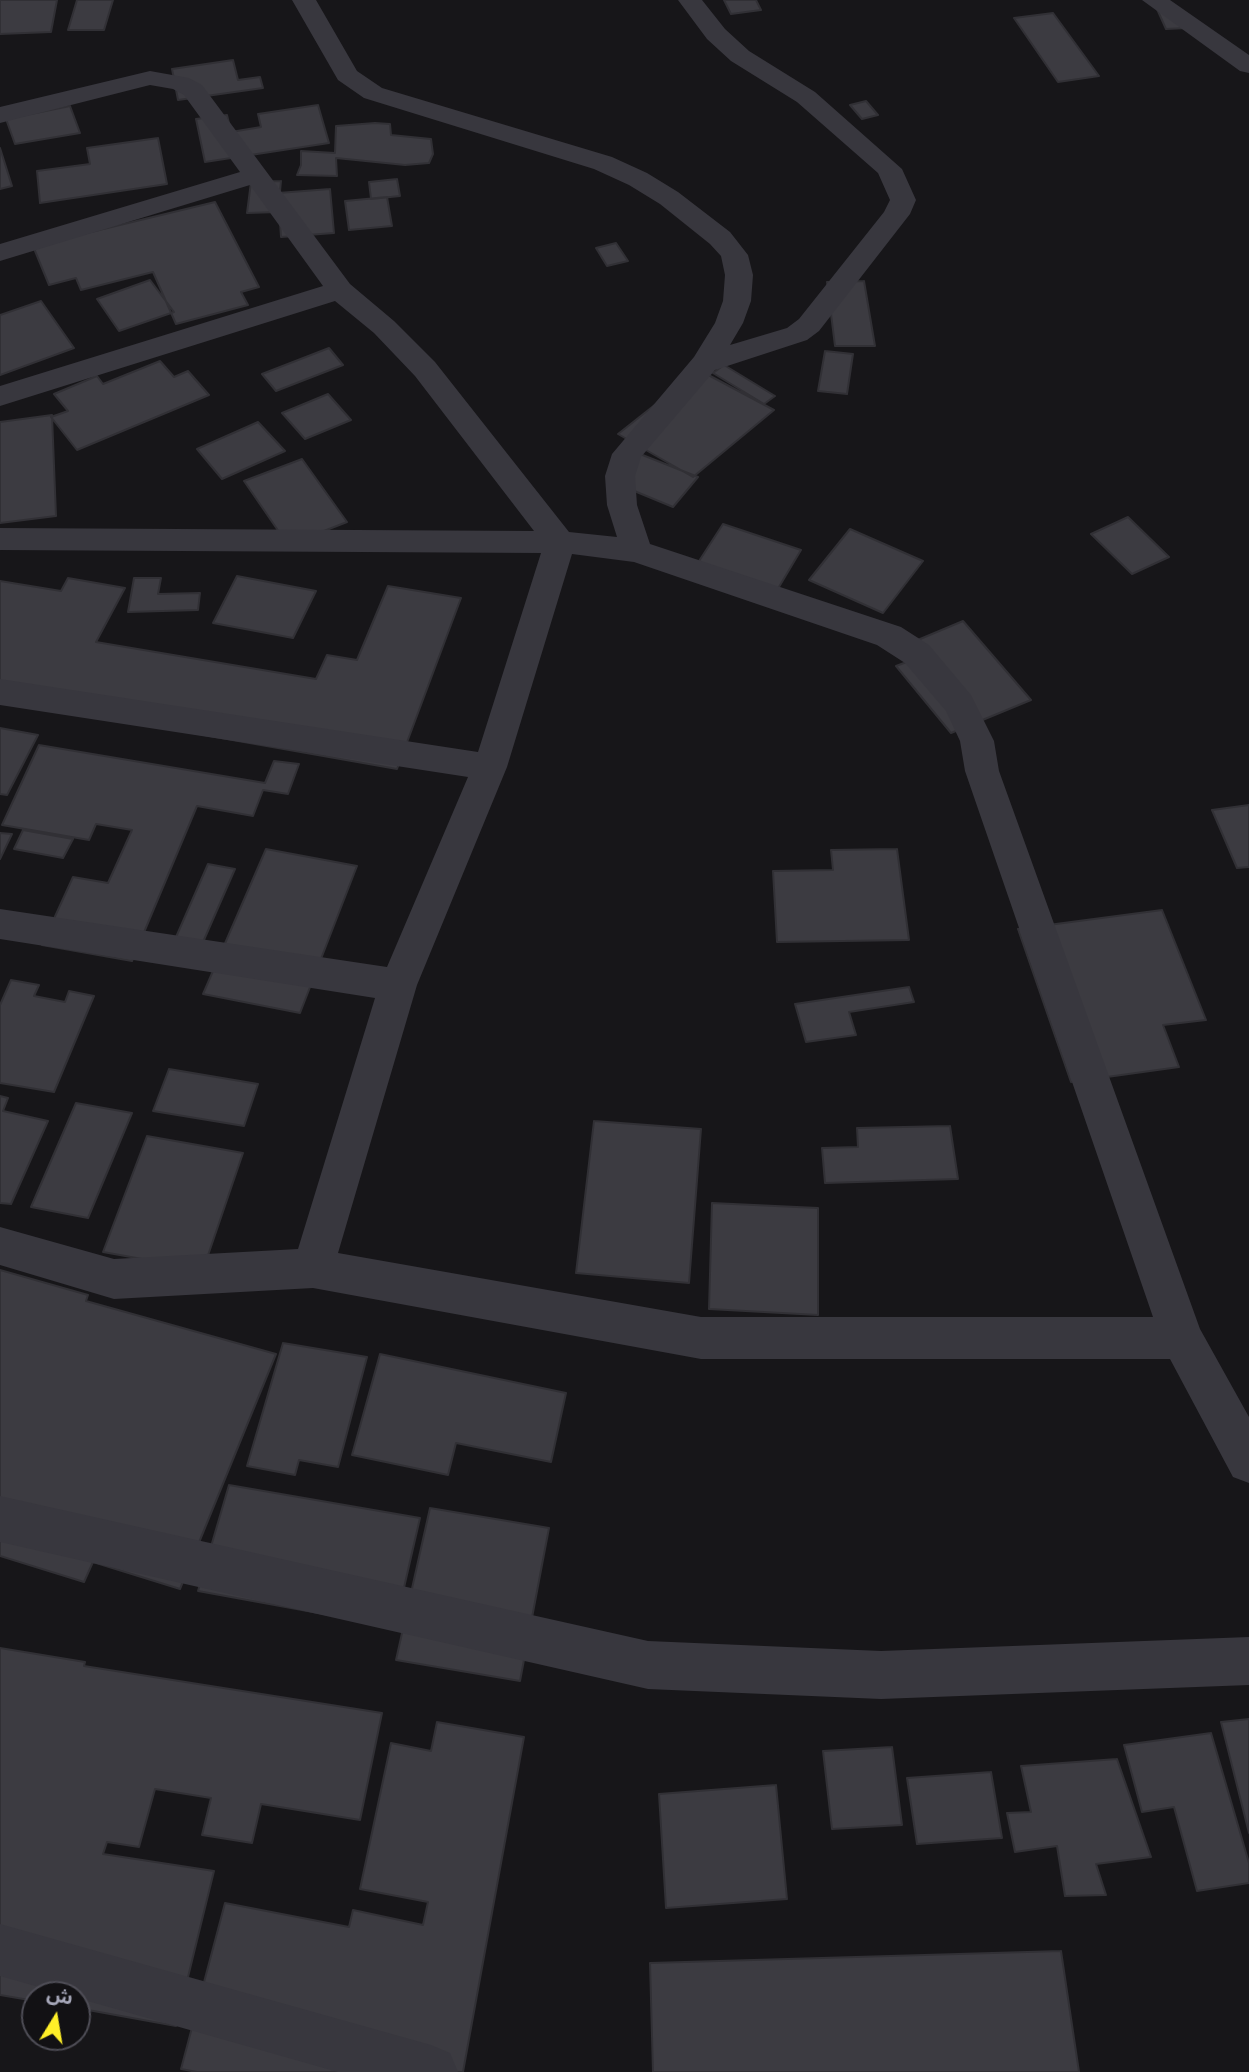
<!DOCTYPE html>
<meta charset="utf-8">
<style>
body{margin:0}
#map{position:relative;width:1249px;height:2072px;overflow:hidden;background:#171619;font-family:"Alegreya Sans","Noto Sans Arabic",sans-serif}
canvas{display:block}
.north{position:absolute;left:21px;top:1981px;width:70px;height:70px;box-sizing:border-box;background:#121114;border:2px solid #4e4d56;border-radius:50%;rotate:11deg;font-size:19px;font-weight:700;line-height:28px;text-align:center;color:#a7a8ba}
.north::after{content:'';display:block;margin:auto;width:24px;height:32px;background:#ffef28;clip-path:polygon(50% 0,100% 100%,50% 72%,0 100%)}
</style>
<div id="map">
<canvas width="1249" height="2072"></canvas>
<div class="north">ش</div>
</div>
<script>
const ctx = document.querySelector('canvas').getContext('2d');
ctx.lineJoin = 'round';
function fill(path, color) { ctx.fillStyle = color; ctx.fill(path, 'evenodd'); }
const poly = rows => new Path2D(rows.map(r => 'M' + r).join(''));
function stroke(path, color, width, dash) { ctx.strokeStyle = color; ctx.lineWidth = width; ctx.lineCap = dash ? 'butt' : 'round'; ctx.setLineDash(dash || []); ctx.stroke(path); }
const building = poly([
 [0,0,57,0,51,32,0,34,0,0],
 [77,0,113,0,104,30,68,30,77,0],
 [724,0,756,0,761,10,731,14,724,0],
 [1157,9,1187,28,1166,29,1157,9],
 [1053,13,1099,76,1058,82,1014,18,1053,13],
 [233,60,238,80,260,77,263,88,178,100,172,69,233,60],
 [866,101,878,115,862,119,850,105,866,101],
 [318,105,329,143,205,162,196,119,227,115,231,132,261,127,258,114,318,105],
 [70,106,80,133,15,144,6,119,70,106],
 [375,123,390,124,391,135,431,139,433,154,429,163,405,165,336,158,337,176,297,175,301,165,301,151,335,153,336,126,375,123],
 [158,138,167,184,40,203,37,171,90,164,87,148,158,138],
 [0,148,12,186,0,189,0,148],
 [397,179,400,196,371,199,369,182,397,179],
 [281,181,278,212,247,213,251,182,281,181],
 [330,189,334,233,281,237,278,193,330,189],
 [387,197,392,226,349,230,345,201,387,197],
 [215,202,259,287,241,292,248,305,176,324,153,272,81,290,76,278,49,285,33,246,215,202],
 [616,243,628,261,607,266,596,248,616,243],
 [150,280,174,312,119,331,97,299,150,280],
 [864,281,875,346,835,346,827,282,864,281],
 [41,301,74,348,0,375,0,315,41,301],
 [329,348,343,365,276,391,262,374,329,348],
 [825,351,853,354,847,394,818,391,825,351],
 [160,361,174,377,188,371,209,395,77,450,51,417,68,411,54,394,97,376,103,384,160,361],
 [724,365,775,396,764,404,713,373,724,365],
 [699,370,774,410,693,477,618,434,699,370],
 [328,394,351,420,305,439,282,413,328,394],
 [52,415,56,516,0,523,0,422,52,415],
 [258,422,285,451,222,479,197,449,258,422],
 [635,452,698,477,673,507,610,481,635,452],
 [302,459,347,522,288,545,244,481,302,459],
 [1128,517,1169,557,1132,574,1091,534,1128,517],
 [723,524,801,550,770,602,690,575,723,524],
 [850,529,923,561,883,613,809,580,850,529],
 [237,576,316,591,293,638,213,623,237,576],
 [68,578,125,588,96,642,316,679,327,655,357,660,388,586,461,598,397,769,0,699,0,581,61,591,68,578],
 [134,578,161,578,158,594,200,593,198,610,128,612,134,578],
 [963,621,1031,700,951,733,896,666,912,660,901,647,963,621],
 [0,728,38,735,7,795,0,794,0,728],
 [39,745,265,783,274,761,299,764,288,794,263,790,253,816,197,806,132,961,42,945,73,877,108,883,132,830,96,824,89,840,2,825,39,745],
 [1249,805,1249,867,1237,868,1212,810,1249,805],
 [23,830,73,839,63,858,14,849,23,830],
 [0,833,12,834,0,859,0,833],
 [266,849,357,866,300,1013,203,994,266,849],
 [897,849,909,940,777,942,773,871,833,870,831,850,897,849],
 [208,864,235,869,200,949,173,944,208,864],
 [1162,910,1206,1020,1163,1025,1179,1067,1071,1082,1018,929,1162,910],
 [11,980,39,985,34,996,65,1002,69,991,94,996,54,1092,0,1083,0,1005,11,980],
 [909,987,914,1002,849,1012,856,1035,806,1042,795,1004,909,987],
 [169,1069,258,1084,244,1126,153,1111,169,1069],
 [0,1096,8,1098,3,1111,48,1121,11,1204,0,1203,0,1096],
 [76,1103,132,1113,88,1218,31,1207,76,1103],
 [594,1121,701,1129,689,1283,576,1273,594,1121],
 [950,1126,958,1179,825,1183,822,1148,858,1147,857,1128,950,1126],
 [147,1136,243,1153,203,1270,103,1252,147,1136],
 [712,1203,818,1208,818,1315,709,1309,712,1203],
 [0,1270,88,1295,86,1301,276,1354,180,1589,93,1562,84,1582,0,1556,0,1270],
 [283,1343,367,1357,338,1467,299,1460,295,1475,247,1466,283,1343],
 [380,1354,566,1393,551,1462,456,1443,448,1475,352,1455,380,1354],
 [229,1485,420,1518,395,1627,198,1591,229,1485],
 [430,1508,549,1528,520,1681,396,1660,430,1508],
 [0,1648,85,1662,84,1666,382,1713,360,1820,261,1804,252,1843,202,1835,211,1798,155,1789,139,1847,107,1842,103,1854,214,1871,176,2026,77,2008,77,1995,35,1995,35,2001,0,1995,0,1648],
 [1249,1719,1249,1833,1221,1722,1249,1719],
 [437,1722,524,1737,463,2072,197,2072,181,2069,225,1903,349,1927,353,1910,423,1925,428,1902,360,1889,391,1743,431,1751,437,1722],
 [1211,1733,1249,1863,1249,1883,1197,1891,1174,1807,1142,1812,1124,1745,1211,1733],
 [892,1747,902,1825,832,1829,823,1751,892,1747],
 [1117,1759,1151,1857,1096,1864,1106,1895,1065,1896,1057,1846,1015,1852,1007,1813,1031,1812,1021,1766,1117,1759],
 [991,1772,1002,1838,917,1844,907,1778,991,1772],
 [776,1785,787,1899,666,1908,659,1794,776,1785],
 [1061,1951,1079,2072,653,2072,650,1963,1061,1951]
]);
const street = poly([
 [292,0,316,0,357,71,382,88,612,157,647,173,678,192,730,232,748,255,753,275,751,301,743,323,730,345,787,328,799,319,884,212,890,200,878,173,797,102,731,61,707,39,678,0,702,0,725,29,749,51,815,92,902,169,916,200,910,214,819,331,807,340,715,370,641,457,635,476,637,505,650,544,901,627,929,645,971,695,994,741,999,771,1200,1329,1249,1417,1249,1483,1233,1477,1170,1359,701,1359,313,1288,114,1299,0,1265,0,1227,114,1259,298,1249,375,998,0,939,0,909,387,967,468,777,0,705,0,679,478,752,541,553,0,550,0,528,534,531,415,376,374,333,335,301,0,406,0,386,323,286,250,185,0,261,0,244,240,172,184,95,173,89,150,85,0,123,0,107,150,71,189,78,202,85,350,284,394,321,435,362,569,532,617,537,607,505,605,476,612,454,694,357,715,323,723,301,725,275,721,256,710,244,660,204,629,185,594,169,364,98,338,80,292,0],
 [572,554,634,562,877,645,905,663,946,711,960,741,965,771,1153,1317,701,1317,338,1253,417,985,507,767,572,554],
 [1142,0,1170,0,1249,55,1249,73,1240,71,1142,0],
 [0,1496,648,1641,881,1651,1249,1637,1249,1685,881,1699,648,1689,0,1542,0,1496],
 [0,1924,431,2045,450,2053,458,2072,338,2072,77,1998,77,1995,67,1995,0,1976,0,1924]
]);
fill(building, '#3c3b41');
stroke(building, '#313035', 2);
fill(street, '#38373e');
</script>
